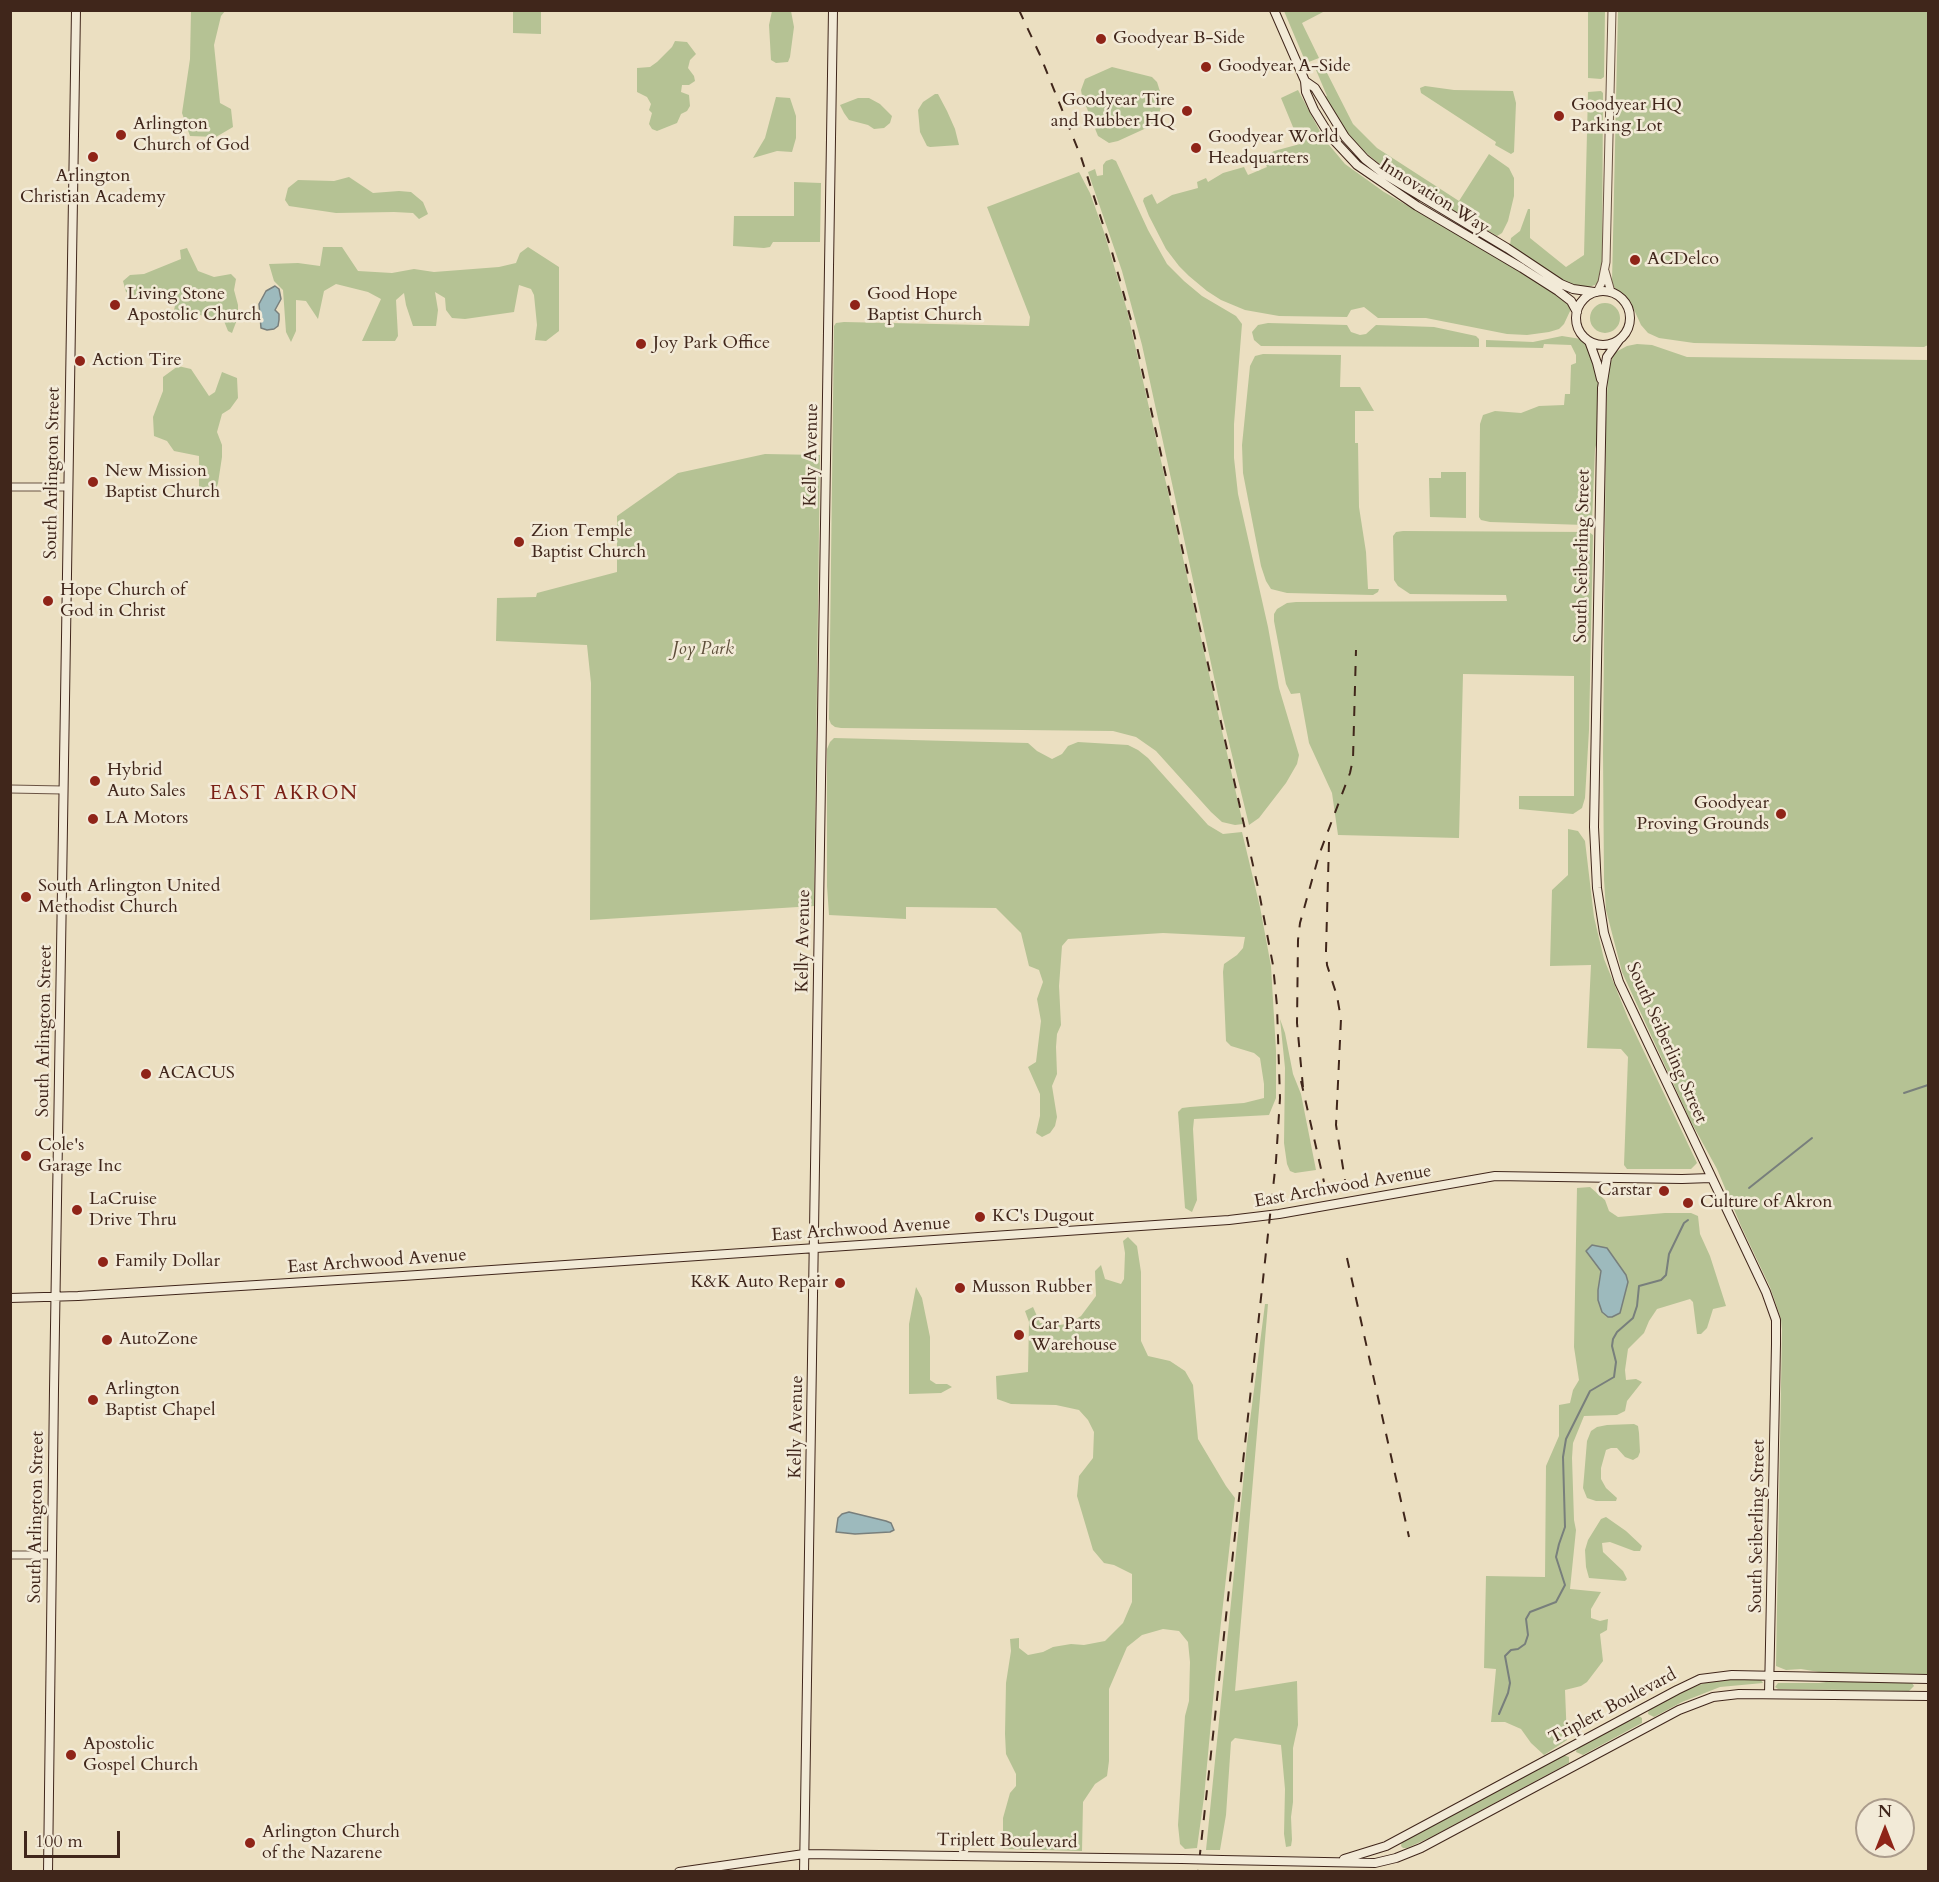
<!DOCTYPE html>
<style>
body{margin:0}
#map{position:relative;width:1939px;height:1882px;overflow:hidden;background:#ebdfc1;font-family:Cardo,serif}
canvas{display:block}
.frame{position:absolute;inset:0;border:12px solid #40261b;pointer-events:none}
.north{position:absolute;left:1855px;top:1798px;width:60px;height:60px;box-sizing:border-box;background:#f2ead7;border:2px solid #ab9c8c;border-radius:50%;rotate:0deg;font-size:16px;font-weight:700;line-height:24px;text-align:center;color:#40261b}
.north::after{content:'';display:block;margin:auto;width:21px;height:27px;background:#8f2418;clip-path:polygon(50% 0,100% 100%,50% 72%,0 100%)}
.scale{position:absolute;left:24px;top:1831px;width:96px;height:27px;box-sizing:border-box;border:3px solid #40261b;border-top:0;padding-left:8px;font-size:18px;line-height:21px;white-space:nowrap;color:#40261b;-webkit-text-stroke:4px #f2ead7;paint-order:stroke}
</style>
<div id="map">
<canvas width="1939" height="1882"></canvas>
<div class="frame"></div>
<div class="north">N</div>
<div class="scale">100 m</div>
</div>
<script>
const ctx = document.querySelector('canvas').getContext('2d');
ctx.lineJoin = 'round';
function fill(path, color) { ctx.fillStyle = color; ctx.fill(path, 'evenodd'); }
const poly = rows => new Path2D(rows.map(r => 'M' + r).join(''));
function stroke(path, color, width, dash) { ctx.strokeStyle = color; ctx.lineWidth = width; ctx.lineCap = dash ? 'butt' : 'round'; ctx.setLineDash(dash || []); ctx.stroke(path); }
function write(font, color, halo, rows, align = 'center') {
  ctx.font = font + ' Cardo,serif'; ctx.lineWidth = 5; ctx.setLineDash([]); ctx.textBaseline = 'middle'; ctx.strokeStyle = halo; ctx.fillStyle = color; for (const [text, x, y, turn = 0] of rows) {
    ctx.save(); ctx.translate(x, y); ctx.rotate((+turn || 0) * Math.PI / 180); ctx.textAlign = isNaN(turn) ? turn : align; if (halo) ctx.strokeText(text, 0, 0); ctx.fillText(text, 0, 0); ctx.restore();
  }
}
const green = poly([
 [191,11,225,11,221,16,214,45,220,103,231,109,233,127,216,137,190,136,182,113,190,59],
 [496,11,541,11,541,34,513,33,513,11],
 [772,11,791,11,794,27,790,57,788,62,776,63,771,60,769,25],
 [1284,11,1325,11,1302,23,1319,58,1306,63],
 [1588,11,1605,11,1604,77,1601,79,1588,78],
 [1618,11,1928,11,1928,345,1924,347,1694,343,1659,338,1648,333,1641,325,1631,303,1614,287,1612,282],
 [675,41,687,42,696,54,690,60,688,68,694,76,695,81,689,85,682,85,681,92,689,95,690,106,687,111,681,114,677,123,657,131,652,129,649,124,652,113,649,110,651,104,647,97,637,92,637,68,650,67,657,62,672,47],
 [1112,67,1152,77,1157,82,1163,101,1157,120,1153,125,1118,141,1109,143,1098,136,1082,96,1081,90,1085,79],
 [1324,67,1353,124,1377,148,1459,201,1489,154,1509,168,1514,178,1514,196,1508,221,1502,233,1497,236,1434,199,1382,166,1361,149,1343,129,1323,98,1327,96,1316,70],
 [1425,86,1454,90,1513,91,1516,103,1514,152,1511,154,1495,145,1496,142,1421,93,1420,88],
 [1298,90,1324,139,1345,164,1384,192,1549,288,1568,305,1571,309,1564,324,1559,329,1549,332,1527,335,1507,334,1426,318,1378,318,1364,307,1351,310,1347,317,1279,316,1245,310,1221,300,1207,291,1189,276,1179,266,1166,249,1149,216,1143,201,1144,198,1152,194,1157,204,1172,195,1198,188,1197,182,1206,178,1208,182,1223,173,1244,167,1248,175,1267,167,1263,158,1274,151,1300,144,1281,98],
 [1601,91,1603,93,1602,273,1597,284,1587,288,1564,284,1510,245,1511,238,1520,231,1528,209,1530,209,1530,238,1566,267,1584,255,1588,92],
 [935,94,938,94,947,111,955,129,959,145,930,147,927,146,920,132,918,110,923,102],
 [776,97,790,98,796,116,796,138,792,152,777,151,753,158,765,138],
 [858,98,869,98,880,104,892,116,890,123,884,128,874,129,868,125,849,120,844,113,840,105],
 [1112,159,1116,161,1148,230,1167,264,1184,281,1202,296,1236,316,1242,324,1234,424,1234,458,1238,494,1268,627,1279,688,1299,755,1297,764,1286,783,1259,818,1249,825,1222,714,1142,345,1122,271,1088,172,1095,169,1097,176,1103,175,1103,165,1106,161],
 [1079,172,1090,193,1104,232,1127,310,1243,824,1235,825,1222,822,1211,812,1156,751,1136,737,1113,731,841,728,835,727,831,724,829,719,834,326,836,323,844,322,1029,326,1030,317,987,207],
 [349,177,373,193,399,191,411,192,423,202,428,214,419,219,413,213,394,212,336,213,289,206,285,200,288,188,298,180,334,181],
 [794,182,821,183,820,242,773,242,770,247,764,248,733,246,734,216,794,216],
 [323,247,342,247,358,271,392,273,414,269,434,272,499,267,516,263,520,253,528,247,559,267,559,331,546,341,535,340,537,325,534,295,531,289,519,285,514,312,465,319,452,318,446,310,445,298,435,292,438,310,436,326,413,326,406,305,404,293,396,300,398,336,395,341,362,341,381,299,368,292,336,284,324,291,318,319,306,301,296,300,296,331,291,342,286,332,283,290,274,281,269,264,298,263,320,266],
 [187,248,198,271,214,277,231,274,236,279,234,290,238,305,238,317,232,333,228,331,224,321,219,322,198,314,194,315,184,321,178,320,173,315,176,301,174,293,150,292,136,296,126,292,123,281,130,275,144,274,181,259,180,250],
 '1590 318a15 15 0 1 1 30 0a15 15 0 1 1-30 0Z',
 [1268,323,1347,325,1351,332,1360,335,1366,334,1376,325,1434,327,1476,336,1479,339,1479,347,1261,346,1254,340,1252,332,1258,325],
 [1562,336,1581,339,1587,344,1598,373,1598,437,1595,449,1592,521,1585,525,1490,522,1481,520,1479,517,1480,424,1483,415,1495,411,1521,413,1539,406,1564,405,1565,394,1570,394,1571,365,1576,363,1576,355,1571,345,1544,344,1543,348,1486,347,1486,340,1533,342],
 [1637,344,1652,345,1687,357,1928,360,1928,1674,1825,1673,1801,1669,1786,1670,1776,1666,1782,1330,1781,1319,1770,1287,1741,1226,1717,1169,1690,1120,1622,972,1606,910,1604,880,1603,752,1606,422,1608,370,1614,353,1627,346],
 [1263,354,1341,355,1340,387,1360,387,1374,411,1355,411,1355,443,1358,443,1359,507,1366,552,1368,589,1379,589,1378,592,1373,595,1287,593,1271,589,1266,581,1261,566,1248,499,1243,473,1242,445,1250,366,1255,356],
 [178,366,191,369,209,396,215,392,222,372,237,378,238,398,230,409,222,414,217,432,222,445,222,457,218,483,216,490,205,496,201,495,199,486,199,456,174,451,167,441,154,436,153,417,163,391,163,377],
 [765,454,820,455,814,906,590,920,591,683,587,645,496,641,497,598,536,597,537,593,617,572,617,516,678,473],
 [1441,472,1466,472,1466,518,1430,517,1429,478,1441,478],
 [1403,531,1589,532,1593,535,1589,730,1585,798,1582,808,1573,814,1519,809,1519,796,1574,796,1574,676,1463,674,1459,838,1338,835,1332,793,1309,743,1300,693,1291,694,1286,684,1274,621,1274,614,1277,609,1287,603,1296,602,1507,601,1506,595,1410,594,1398,586,1394,580,1393,536,1396,532],
 [834,738,1028,743,1037,751,1052,759,1062,754,1068,746,1078,742,1128,745,1138,750,1148,758,1208,825,1223,834,1242,832,1260,907,1271,966,1276,1051,1276,1098,1269,1115,1194,1119,1193,1129,1197,1200,1192,1212,1185,1208,1178,1112,1182,1108,1190,1107,1244,1103,1264,1098,1264,1084,1260,1058,1254,1053,1231,1046,1226,1041,1223,972,1224,964,1237,955,1243,948,1245,937,1163,933,1068,939,1062,946,1059,986,1061,1025,1057,1034,1056,1047,1057,1074,1052,1086,1057,1117,1055,1126,1050,1133,1042,1137,1036,1133,1040,1116,1040,1094,1028,1067,1036,1062,1041,1021,1037,999,1043,982,1039,970,1029,966,1021,933,996,908,906,907,906,919,829,915,827,886,827,749,830,742],
 [1568,829,1578,831,1585,841,1594,917,1604,959,1628,1018,1697,1163,1691,1169,1627,1169,1624,1165,1628,1057,1621,1049,1587,1048,1591,965,1550,966,1552,890,1568,875],
 [1280,1019,1285,1033,1293,1074,1301,1094,1316,1170,1295,1173,1290,1171,1287,1164,1284,1143,1285,1068],
 [1590,1187,1605,1200,1609,1211,1618,1217,1665,1213,1691,1213,1698,1216,1700,1234,1710,1256,1726,1306,1713,1309,1707,1328,1701,1334,1697,1334,1693,1302,1690,1299,1657,1309,1649,1321,1644,1333,1628,1349,1625,1370,1626,1380,1636,1379,1642,1382,1627,1401,1625,1411,1617,1415,1584,1416,1573,1443,1572,1458,1574,1520,1576,1530,1570,1589,1601,1592,1591,1609,1591,1618,1600,1621,1608,1619,1607,1630,1600,1634,1603,1661,1587,1682,1581,1686,1565,1690,1567,1740,1544,1755,1531,1743,1521,1729,1505,1722,1491,1722,1496,1669,1484,1668,1486,1576,1545,1577,1546,1466,1559,1436,1559,1405,1570,1403,1573,1390,1579,1380,1574,1347,1577,1188],
 [1128,1237,1137,1246,1141,1272,1141,1341,1148,1356,1170,1361,1185,1371,1193,1385,1198,1439,1226,1486,1235,1498,1217,1658,1204,1797,1197,1848,1185,1849,1180,1844,1178,1825,1185,1716,1189,1701,1190,1662,1188,1642,1179,1631,1163,1629,1142,1635,1127,1647,1109,1689,1109,1761,1107,1776,1095,1784,1083,1802,1082,1851,1003,1849,1003,1818,1010,1793,1016,1786,1016,1774,1006,1754,1005,1734,1006,1683,1011,1651,1010,1639,1019,1638,1019,1648,1028,1655,1043,1652,1053,1647,1071,1644,1084,1645,1105,1641,1123,1623,1132,1602,1132,1574,1114,1565,1104,1563,1093,1550,1077,1496,1079,1476,1093,1458,1094,1432,1088,1420,1079,1410,1056,1405,1011,1404,997,1399,996,1376,1028,1372,1029,1322,1025,1311,1033,1307,1040,1323,1060,1325,1070,1323,1081,1316,1096,1296,1095,1271,1101,1265,1105,1279,1121,1284,1124,1279,1125,1253,1123,1241],
 [916,1287,922,1298,930,1337,930,1380,936,1384,947,1384,952,1387,941,1393,909,1394,909,1324],
 [1265,1304,1268,1304,1235,1691,1297,1681,1298,1725,1293,1748,1293,1802,1291,1817,1292,1840,1291,1846,1286,1847,1284,1834,1285,1789,1281,1745,1235,1738,1231,1742,1226,1815,1220,1850,1206,1850,1247,1444],
 [1634,1424,1638,1426,1639,1433,1640,1452,1638,1457,1633,1460,1625,1457,1617,1448,1611,1448,1606,1450,1601,1468,1601,1479,1606,1488,1617,1498,1616,1501,1596,1501,1587,1498,1583,1488,1584,1477,1587,1441,1591,1431,1597,1427,1607,1425],
 [1606,1517,1626,1531,1642,1546,1640,1551,1634,1551,1610,1542,1602,1543,1603,1552,1623,1571,1627,1579,1625,1581,1589,1578,1586,1567,1585,1550,1588,1540,1601,1519],
 [1734,1679,1761,1680,1763,1683,1720,1687,1682,1702,1654,1717,1648,1714,1649,1708,1684,1690,1714,1680],
 [1833,1681,1906,1682,1912,1683,1914,1686,1909,1691,1778,1689,1775,1687,1778,1683,1819,1683],
 [1637,1715,1642,1718,1642,1723,1640,1724,1583,1755,1576,1752,1577,1748],
 [1563,1755,1569,1757,1569,1763,1429,1838,1407,1848,1403,1848,1401,1846,1402,1840]
]);
const water = poly([
 [275,286,279,289,281,299,275,310,279,314,279,320,278,326,274,329,267,330,261,328,259,304,266,291,275,286],
 [1592,1245,1607,1248,1626,1275,1628,1282,1620,1313,1612,1317,1608,1317,1602,1312,1598,1300,1598,1290,1601,1271,1586,1251,1592,1245],
 [849,1512,886,1521,891,1523,894,1530,890,1532,855,1534,836,1532,838,1518,842,1514,849,1512]
]);
const stream = poly([
 [1904,1093,1928,1085],
 [1749,1188,1812,1138],
 [1499,1714,1508,1693,1510,1683,1505,1656,1511,1650,1518,1649,1525,1644,1528,1635,1526,1619,1530,1612,1556,1602,1565,1585,1556,1557,1559,1544,1565,1527,1563,1457,1566,1439,1590,1391,1614,1377,1616,1362,1612,1346,1613,1339,1617,1332,1633,1318,1637,1306,1639,1286,1661,1280,1666,1275,1669,1254,1684,1223,1688,1220]
]);
const tertiary = poly([
 [1605,271,1611,292],
 [1597,292,1602,282,1606,262,1612,10],
 [10,487,68,487],
 [10,789,63,790],
 [10,1555,51,1555]
]);
const secondary = poly([
 [1274,10,1305,81,1306,92,1314,110,1330,136,1357,165,1417,206,1522,268,1558,291,1571,301,1577,312],
 [1305,81,1315,88,1345,137,1365,159,1384,174,1507,248,1561,284,1573,289,1594,292],
 '1576 318a27 27 0 1 1 54 0a27 27 0 1 1-54 0Z',
 [1619,340,1607,357,1602,388,1594,827,1597,888,1604,933,1619,982,1766,1292,1776,1320,1776,1344,1769,1694],
 [1589,341,1597,363,1601,379],
 [10,1298,78,1296,403,1276,1229,1220,1279,1214,1495,1176,1682,1179,1711,1178],
 [1344,1859,1386,1846,1677,1690,1700,1679,1732,1675,1928,1679],
 [1222,1860,1375,1863,1396,1858,1421,1848,1679,1710,1713,1697,1739,1694,1928,1696],
 [48,1872,54,1389,76,10],
 [679,1872,804,1854,1182,1859],
 [804,1872,833,10]
]);
const rail = poly([
 [1019,10,1040,55,1081,157,1112,252,1131,320,1259,892,1273,965,1277,1006,1280,1098,1276,1161,1198,1872],
 [1329,842,1326,951,1327,965,1337,996,1341,1019,1336,1125,1345,1180],
 [1301,1081,1324,1182],
 [1303,1087,1297,1023,1298,940,1300,923,1319,855,1350,773,1353,759,1356,650],
 [1347,1258,1409,1537]
]);
const secondaryBridge = poly([
 [1182,1859,1222,1860]
]);
const markers = [
 [1101,39,6,"#8f2418"],
 [1206,67,6,"#8f2418"],
 [1187,111,6,"#8f2418"],
 [1559,116,6,"#8f2418"],
 [121,135,6,"#8f2418"],
 [1196,148,6,"#8f2418"],
 [93,157,6,"#8f2418"],
 [1635,260,6,"#8f2418"],
 [115,305,6,"#8f2418"],
 [855,305,6,"#8f2418"],
 [641,344,6,"#8f2418"],
 [80,361,6,"#8f2418"],
 [93,482,6,"#8f2418"],
 [519,542,6,"#8f2418"],
 [48,601,6,"#8f2418"],
 [95,781,6,"#8f2418"],
 [1781,814,6,"#8f2418"],
 [93,819,6,"#8f2418"],
 [26,897,6,"#8f2418"],
 [146,1074,6,"#8f2418"],
 [26,1156,6,"#8f2418"],
 [1664,1191,6,"#8f2418"],
 [1688,1203,6,"#8f2418"],
 [77,1210,6,"#8f2418"],
 [980,1217,6,"#8f2418"],
 [103,1262,6,"#8f2418"],
 [840,1283,6,"#8f2418"],
 [960,1288,6,"#8f2418"],
 [1019,1335,6,"#8f2418"],
 [107,1340,6,"#8f2418"],
 [93,1400,6,"#8f2418"],
 [71,1755,6,"#8f2418"],
 [250,1843,6,"#8f2418"]
];
const poiNames = [
 ["Goodyear B-Side",1113,39],
 ["Goodyear A-Side",1218,67],
 ["Goodyear Tire",1175,101,"right"],
 ["and Rubber HQ",1175,122,"right"],
 ["Goodyear HQ",1571,106],
 ["Parking Lot",1571,127],
 ["Arlington",133,125],
 ["Church of God",133,146],
 ["Goodyear World",1208,138],
 ["Headquarters",1208,159],
 ["Arlington",93,177,"center"],
 ["Christian Academy",93,198,"center"],
 ["ACDelco",1647,260],
 ["Living Stone",127,295],
 ["Apostolic Church",127,316],
 ["Good Hope",867,295],
 ["Baptist Church",867,316],
 ["Joy Park Office",653,344],
 ["Action Tire",92,361],
 ["New Mission",105,472],
 ["Baptist Church",105,493],
 ["Zion Temple",531,532],
 ["Baptist Church",531,553],
 ["Hope Church of",60,591],
 ["God in Christ",60,612],
 ["Hybrid",107,771],
 ["Auto Sales",107,792],
 ["Goodyear",1769,804,"right"],
 ["Proving Grounds",1769,825,"right"],
 ["LA Motors",105,819],
 ["South Arlington United",38,887],
 ["Methodist Church",38,908],
 ["ACACUS",158,1074],
 ["Cole's",38,1146],
 ["Garage Inc",38,1167],
 ["Carstar",1652,1191,"right"],
 ["LaCruise",89,1200],
 ["Drive Thru",89,1221],
 ["Culture of Akron",1700,1203],
 ["KC's Dugout",992,1217],
 ["Family Dollar",115,1262],
 ["K&K Auto Repair",828,1283,"right"],
 ["Musson Rubber",972,1288],
 ["Car Parts",1031,1325],
 ["Warehouse",1031,1346],
 ["AutoZone",119,1340],
 ["Arlington",105,1390],
 ["Baptist Chapel",105,1411],
 ["Apostolic",83,1745],
 ["Gospel Church",83,1766],
 ["Arlington Church",262,1833],
 ["of the Nazarene",262,1854]
];
const streetNames = [
 ["Innovation Way",1434,197,32],
 ["Kelly Avenue",812,455,-89],
 ["South Arlington Street",53,473,-89],
 ["South Seiberling Street",1583,556,-89],
 ["Kelly Avenue",804,941,-89],
 ["South Arlington Street",45,1031,-89],
 ["South Seiberling Street",1666,1043,66],
 ["East Archwood Avenue",1343,1187,-10],
 ["East Archwood Avenue",861,1230,-4],
 ["East Archwood Avenue",377,1262,-4],
 ["Kelly Avenue",797,1427,-89],
 ["South Arlington Street",37,1517,-89],
 ["South Seiberling Street",1758,1526,-89],
 ["Triplett Boulevard",1613,1707,-28],
 ["Triplett Boulevard",1007,1842,1]
];
const parkNames = [
 ["Joy Park",703,650]
];
const neighbourhoodNames = [
 ["EAST AKRON",284,794]
];
fill(green, '#b5c294');
fill(water, '#9dbabd');
stroke(water, '#787f7c', 1.5);
stroke(stream, '#787f7c', 2);
stroke(tertiary, '#6b5444', 9);
stroke(secondary, '#40261b', 10);
stroke(tertiary, '#f2ead7', 7);
stroke(secondary, '#f2ead7', 8);
stroke(rail, '#40261b', 2, [10, 10]);
stroke(secondaryBridge, '#40261b', 10, []);
stroke(secondaryBridge, '#f2ead7', 8);
for (const [x, y, r, color] of markers) { const dot = new Path2D(); dot.arc(x, y, r, 0, 2 * Math.PI); ctx.fillStyle = color; ctx.fill(dot); stroke(dot, '#f2ead7', 2); }
write('18px', '#40261b', '#f2ead7', poiNames, 'left');
write('18px', '#40261b', '#f2ead7', streetNames);
write('italic 18px', '#5d4d39', '#f2ead7', parkNames);
ctx.letterSpacing = '1.5px';
write('20px', '#7a1f14', '#f2ead7', neighbourhoodNames);
ctx.letterSpacing = '0px';
</script>
